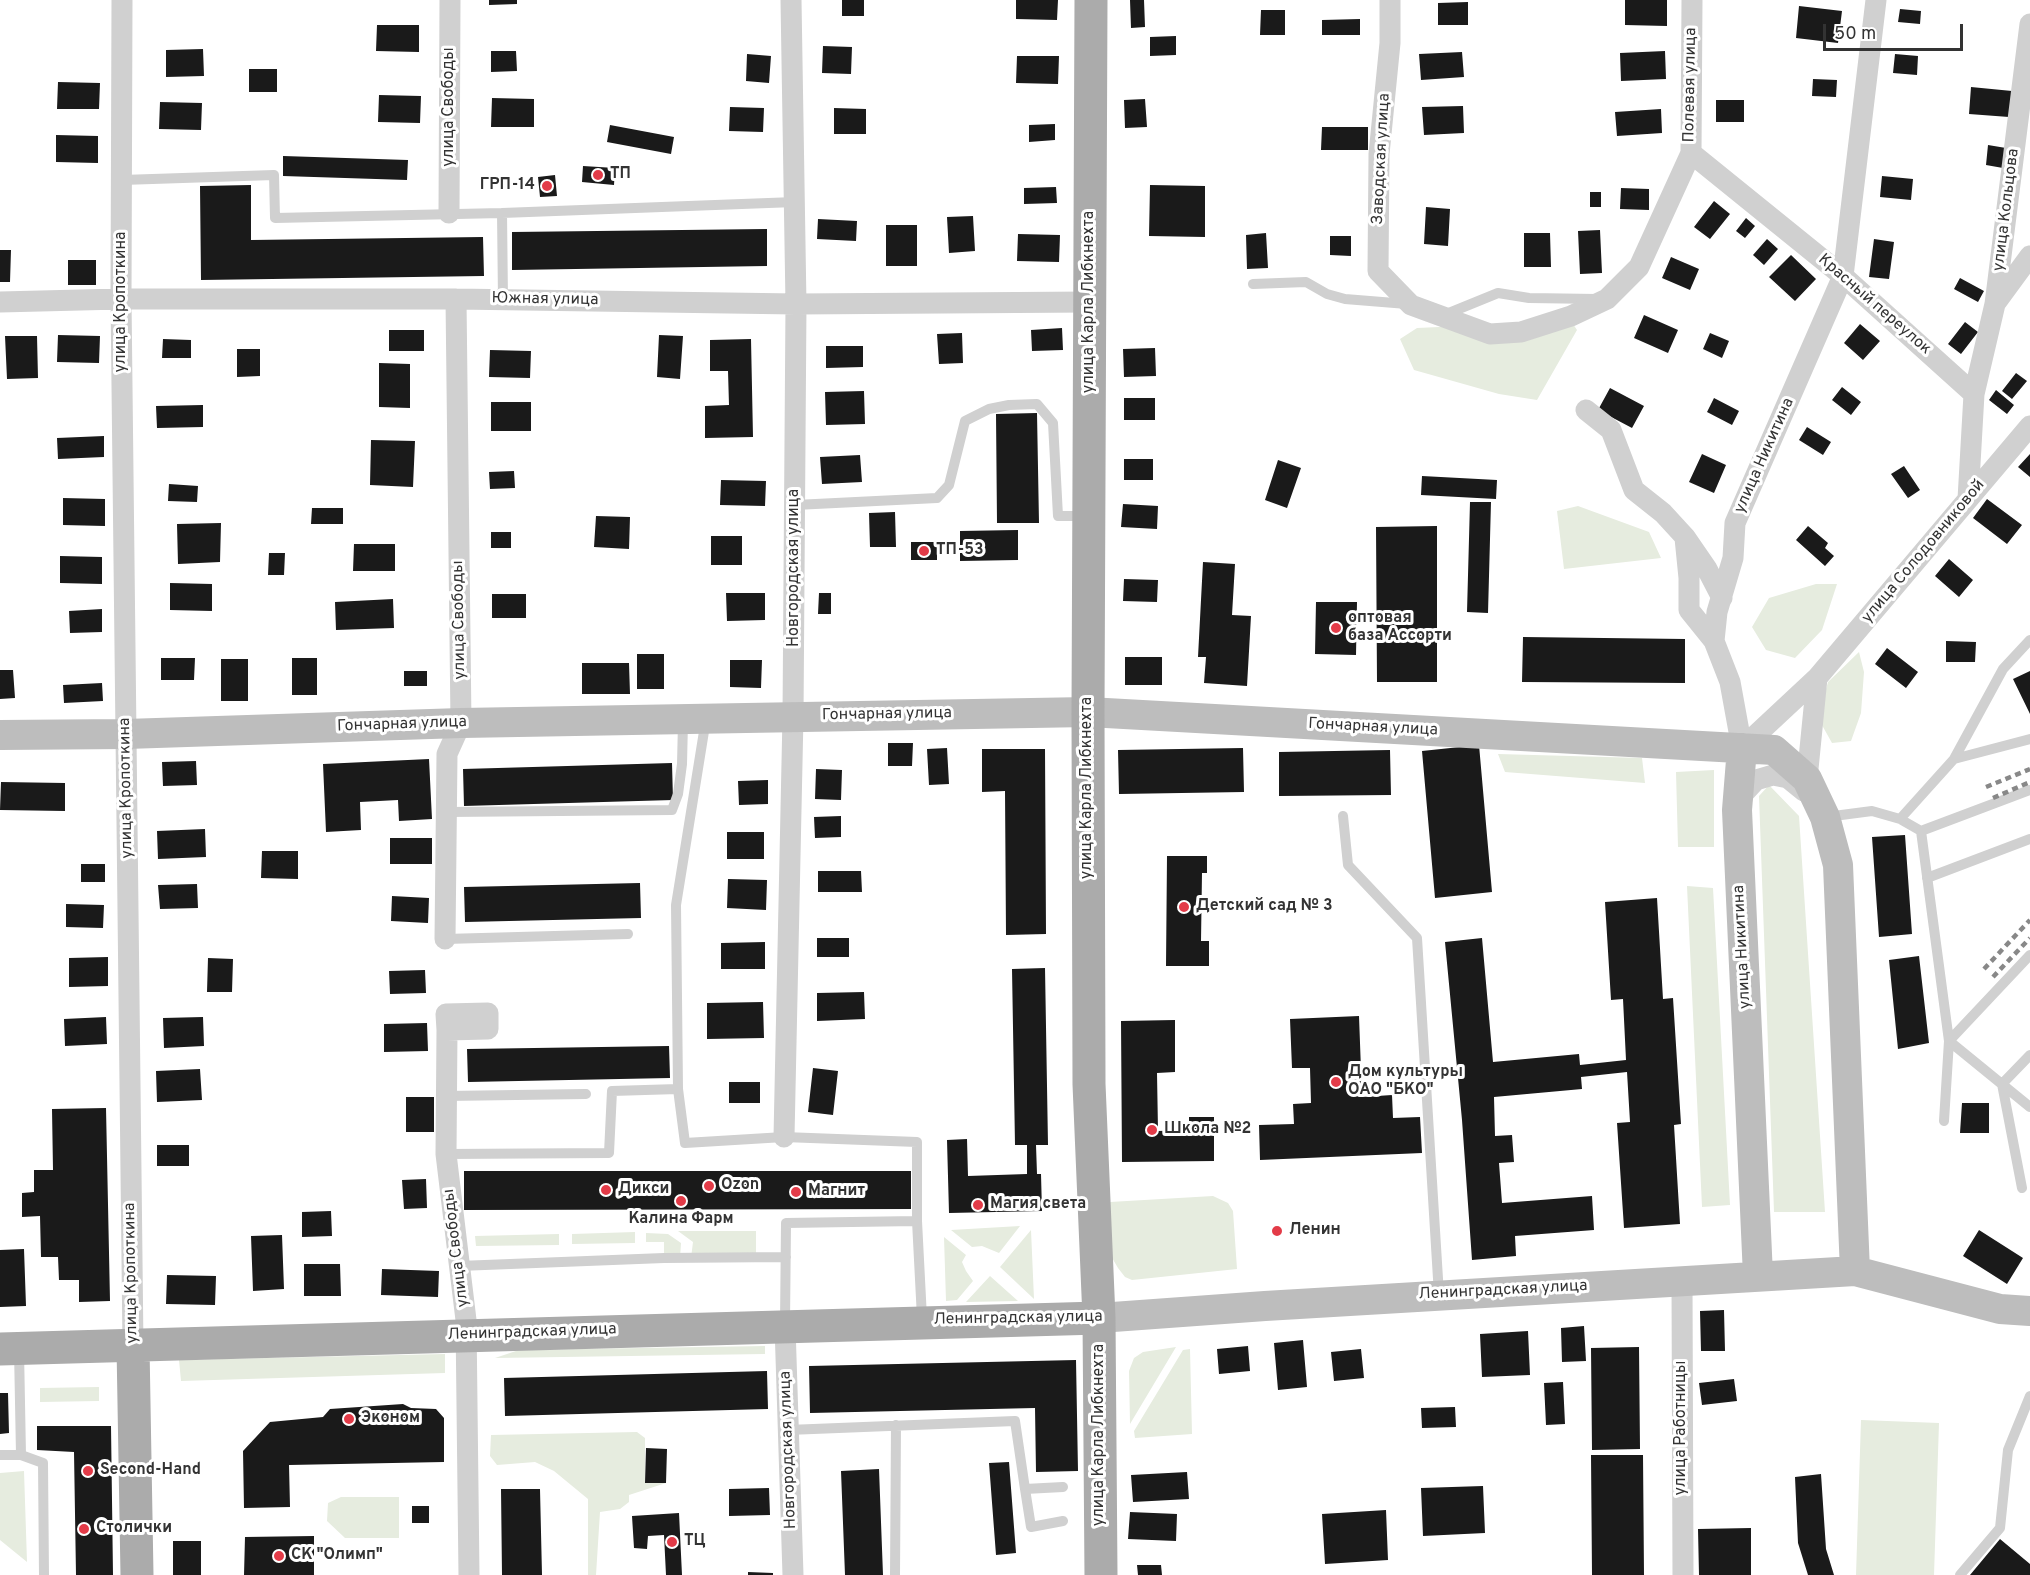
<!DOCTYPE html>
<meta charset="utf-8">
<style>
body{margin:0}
#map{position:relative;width:2030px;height:1575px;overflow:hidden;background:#fff;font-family:Overpass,sans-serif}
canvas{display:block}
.scale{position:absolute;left:1823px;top:24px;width:140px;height:27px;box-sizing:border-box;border:3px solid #333;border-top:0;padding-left:8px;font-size:18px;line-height:21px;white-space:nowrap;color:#333;-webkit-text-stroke:4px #fff;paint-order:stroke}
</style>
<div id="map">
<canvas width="2030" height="1575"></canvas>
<div class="scale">50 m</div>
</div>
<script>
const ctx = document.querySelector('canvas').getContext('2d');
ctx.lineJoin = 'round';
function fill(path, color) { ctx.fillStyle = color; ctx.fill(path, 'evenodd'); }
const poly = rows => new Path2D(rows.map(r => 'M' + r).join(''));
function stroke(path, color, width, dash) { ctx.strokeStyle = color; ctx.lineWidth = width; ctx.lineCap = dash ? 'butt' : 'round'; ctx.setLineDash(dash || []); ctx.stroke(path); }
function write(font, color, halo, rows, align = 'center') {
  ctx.font = font + ' Overpass,sans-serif'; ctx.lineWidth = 6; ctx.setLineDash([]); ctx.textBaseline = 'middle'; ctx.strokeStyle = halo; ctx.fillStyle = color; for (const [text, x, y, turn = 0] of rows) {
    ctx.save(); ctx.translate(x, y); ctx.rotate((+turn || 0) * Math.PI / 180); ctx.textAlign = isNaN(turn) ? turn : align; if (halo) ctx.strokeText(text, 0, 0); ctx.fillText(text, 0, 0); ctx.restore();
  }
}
const green = poly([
 [1571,321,1577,330,1537,400,1499,394,1414,370,1400,339,1417,328],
 [1578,506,1649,532,1661,558,1564,569,1557,511],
 [1816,584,1837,584,1822,630,1795,658,1766,650,1752,627,1769,598],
 [1859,652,1864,672,1861,713,1851,741,1832,743,1818,718,1828,682],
 [1498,754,1642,758,1645,783,1505,772],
 [1714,770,1714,847,1678,847,1676,772],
 [1769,785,1799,816,1825,1212,1774,1212,1759,796],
 [1687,886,1713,888,1730,1205,1702,1207],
 [1213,1196,1228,1203,1233,1211,1237,1269,1132,1280,1125,1277,1118,1268,1111,1256,1110,1202],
 [1020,1226,999,1253,982,1246,972,1247,951,1230],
 [1031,1230,1034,1299,1000,1267],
 [678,1231,756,1231,756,1258,691,1258,693,1242],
 [635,1232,635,1243,572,1244,572,1234],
 [646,1233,668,1234,681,1243,680,1258,664,1258,664,1242,646,1242],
 [559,1234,559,1245,476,1246,475,1236],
 [944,1237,966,1255,962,1262,966,1271,973,1281,957,1300,946,1301],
 [990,1276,1018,1301,966,1302],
 [765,1346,765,1354,495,1358,519,1350],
 [1176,1347,1130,1424,1129,1371,1134,1358,1143,1352],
 [1190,1349,1192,1434,1135,1438,1134,1431,1183,1350],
 [445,1354,445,1373,181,1381,179,1360],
 [99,1387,99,1401,40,1402,40,1388],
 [1861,1420,1939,1423,1934,1575,1856,1575],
 [637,1432,645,1438,645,1483,666,1483,629,1495,629,1502,620,1509,600,1512,596,1575,588,1575,588,1499,554,1471,535,1462,497,1465,490,1456,491,1435],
 [24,1471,27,1562,0,1540,0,1473],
 [341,1497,399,1497,399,1538,345,1538,327,1521,328,1503]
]);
const building = poly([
 [489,0,517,0,517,4,489,5],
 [842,0,864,0,864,16,842,16],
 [1016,0,1058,0,1057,20,1016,19],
 [1130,0,1144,0,1145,27,1131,28],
 [1625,0,1667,0,1667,26,1625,25],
 [1468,2,1468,25,1438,25,1438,3],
 [1799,6,1842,11,1838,43,1796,38],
 [1900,9,1921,11,1920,24,1898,22],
 [1261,10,1285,10,1285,35,1260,35],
 [1360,19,1360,35,1322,35,1322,20],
 [377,25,419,25,419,52,376,51],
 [1176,36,1176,55,1150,56,1150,37],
 [823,46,852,47,851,74,822,73],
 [203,49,204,76,166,77,166,50],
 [491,51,516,51,517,71,491,72],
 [1665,51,1666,79,1621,81,1620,53],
 [1462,52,1464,77,1421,80,1419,54],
 [747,54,771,56,769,83,746,81],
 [1895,54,1918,56,1917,75,1893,73],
 [1017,56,1059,56,1058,84,1016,83],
 [249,69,277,69,277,92,249,92],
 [1813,79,1837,80,1836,97,1812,96],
 [58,82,100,83,99,109,57,109],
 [1971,87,2012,91,2009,117,1969,114],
 [379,95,421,96,420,123,378,122],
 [492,98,534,99,534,127,491,127],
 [1145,99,1147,127,1125,128,1124,100],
 [1716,100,1744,100,1744,122,1716,122],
 [160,102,202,103,201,130,159,129],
 [1463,106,1464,133,1424,135,1422,107],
 [730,107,764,108,763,132,729,131],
 [834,108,866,109,866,134,834,134],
 [1661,109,1662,133,1617,136,1615,112],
 [1055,124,1055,140,1029,142,1029,125],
 [610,125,674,137,671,154,607,142],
 [1322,127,1368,127,1368,150,1321,150],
 [56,135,98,136,98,163,56,162],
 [1988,145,2006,148,2003,168,1986,165],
 [283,156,408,160,407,180,283,176],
 [583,166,615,168,614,185,582,182],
 [555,175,557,196,540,197,538,177],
 [1882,176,1913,179,1911,200,1880,197],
 [251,185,251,240,483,237,484,276,201,280,200,186],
 [1150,185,1205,186,1205,237,1149,236],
 [1056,187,1057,203,1024,204,1024,188],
 [1621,188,1649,189,1649,210,1620,209],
 [1590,192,1601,192,1601,207,1590,207],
 [1714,201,1730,214,1710,239,1694,227],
 [1426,207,1450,209,1448,246,1424,244],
 [973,216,975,251,949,253,947,217],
 [1746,218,1755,226,1745,238,1736,231],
 [818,219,857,221,856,241,817,239],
 [886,225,917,225,917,266,886,266],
 [767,229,767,266,512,270,512,232],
 [1600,230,1602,273,1580,274,1578,231],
 [1266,233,1268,268,1247,269,1246,235],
 [1524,233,1550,233,1551,267,1524,267],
 [1018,234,1060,235,1059,262,1017,261],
 [1330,236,1351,236,1351,256,1330,255],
 [1767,239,1778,249,1764,265,1753,255],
 [1874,239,1894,242,1889,279,1869,277],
 [0,250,11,250,10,282,0,282],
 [1791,255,1816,279,1795,301,1769,277],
 [1671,257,1699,269,1690,290,1662,278],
 [68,260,96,260,96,285,68,285],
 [1960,278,1984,291,1978,302,1954,289],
 [1644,315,1678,330,1668,353,1634,338],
 [1965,322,1978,332,1961,354,1948,344],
 [1860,324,1880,341,1863,360,1844,343],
 [1062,328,1063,350,1032,351,1031,330],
 [389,330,424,330,424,351,389,351],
 [962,333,963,363,939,364,937,334],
 [1710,333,1729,341,1722,358,1703,349],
 [58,335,100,336,99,363,57,362],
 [659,335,683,336,680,379,657,377],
 [5,336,37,336,38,378,7,379],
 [163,339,191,340,191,358,162,358],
 [751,339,753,437,705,438,705,406,729,405,728,371,710,371,710,340],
 [826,346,863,346,863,367,826,368],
 [1155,348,1156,376,1124,377,1123,349],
 [237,349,260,349,260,376,237,377],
 [490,350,531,351,530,378,489,377],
 [379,363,410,364,410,408,379,407],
 [2016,373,2027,381,2012,399,2002,391],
 [1842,387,1861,402,1851,415,1832,400],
 [1610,388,1644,406,1632,428,1598,410],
 [1996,390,2014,405,2007,414,1989,400],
 [864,391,865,424,826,425,825,392],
 [1124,398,1155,398,1155,420,1124,420],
 [1714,398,1739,411,1732,425,1707,412],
 [491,402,531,402,531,431,491,431],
 [203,405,203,427,157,428,156,406],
 [1037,413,1039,523,997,523,996,414],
 [1807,427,1831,442,1823,455,1799,440],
 [104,436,104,457,58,459,57,438],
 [371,440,415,441,413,487,370,485],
 [1702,454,1726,465,1714,493,1689,482],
 [2030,454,2030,477,2018,467],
 [860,455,862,482,822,484,820,457],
 [1124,459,1153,459,1153,480,1124,480],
 [1278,460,1301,468,1287,508,1265,500],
 [1904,466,1920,490,1908,498,1891,474],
 [514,471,515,488,490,489,489,472],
 [1422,476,1497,480,1496,499,1421,495],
 [721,480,766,481,765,506,720,505],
 [169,484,198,486,197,502,168,501],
 [63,498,105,499,105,526,63,525],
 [1987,499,2022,525,2007,544,1973,518],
 [1470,502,1491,502,1488,613,1467,612],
 [1123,504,1158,506,1157,529,1121,527],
 [312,508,343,508,343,524,311,524],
 [895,512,896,547,870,547,869,513],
 [596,516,630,517,629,549,594,547],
 [221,523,220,562,178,564,177,524],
 [1437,526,1437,682,1377,682,1376,527],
 [1808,526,1828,543,1825,548,1834,556,1825,566,1796,540],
 [1018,530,1018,560,960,561,960,531],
 [491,532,511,532,511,548,491,548],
 [711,536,742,536,742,565,711,565],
 [911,542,937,542,937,560,911,560],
 [354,544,395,544,395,571,353,571],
 [269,553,285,553,284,575,268,575],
 [60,556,102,557,102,584,60,583],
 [1949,559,1973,580,1959,597,1935,576],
 [1203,562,1235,564,1232,615,1251,616,1247,686,1204,683,1206,657,1198,657],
 [1124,579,1158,580,1157,602,1123,601],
 [170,583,212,584,212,611,170,610],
 [726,593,765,593,765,620,727,621],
 [819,593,831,593,831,614,818,614],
 [492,594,526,594,526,618,492,618],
 [393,599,394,628,336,630,335,602],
 [1316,602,1357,602,1356,655,1315,654],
 [102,609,102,632,70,633,69,611],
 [1523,637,1685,639,1685,683,1522,682],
 [1946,641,1976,642,1975,662,1946,662],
 [1887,648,1918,672,1906,688,1875,664],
 [637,654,664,654,664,689,637,689],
 [1125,657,1162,657,1162,685,1125,685],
 [161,658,195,658,194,680,161,680],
 [292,658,317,658,317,695,292,695],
 [221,659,248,659,248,701,221,701],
 [730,660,762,660,761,688,730,687],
 [582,663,629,663,630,694,582,694],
 [0,670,13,670,15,698,0,699],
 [404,671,427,671,427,686,404,686],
 [2030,671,2030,714,2013,679],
 [102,683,103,701,64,703,63,685],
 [888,743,913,743,912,766,888,766],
 [1479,745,1492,892,1435,898,1422,751],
 [947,748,949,784,929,785,927,749],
 [1243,748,1244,792,1119,794,1118,750],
 [982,749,1045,749,1046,934,1006,935,1005,791,982,792],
 [1390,750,1391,795,1279,796,1279,752],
 [429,759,432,819,399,821,398,800,360,802,361,830,326,832,323,764],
 [196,761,197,785,163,786,162,762],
 [672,763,673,800,464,806,463,769],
 [816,769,842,770,841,800,815,799],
 [768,780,768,804,739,805,738,781],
 [1,782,65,783,65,811,0,810],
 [841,816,841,837,815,838,814,817],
 [205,829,206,857,158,859,157,831],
 [727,832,764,832,764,859,727,859],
 [1905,835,1912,934,1879,937,1872,837],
 [390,838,432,838,432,864,390,864],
 [262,851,298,851,298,879,261,878],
 [1167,856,1207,856,1207,873,1202,873,1201,941,1209,941,1209,966,1166,966],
 [81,864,105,864,105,882,81,882],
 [818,871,861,871,862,892,818,892],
 [728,879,767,880,766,910,727,908],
 [640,883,641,918,465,922,464,887],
 [197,884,198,908,160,909,158,885],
 [392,896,429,898,428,923,391,921],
 [1657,898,1663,999,1673,998,1681,1124,1674,1125,1680,1224,1624,1228,1617,1123,1630,1122,1627,1072,1581,1077,1582,1089,1494,1097,1495,1136,1512,1135,1514,1162,1499,1163,1502,1203,1592,1196,1594,1230,1515,1236,1516,1256,1472,1260,1462,1120,1445,942,1482,938,1493,1062,1579,1054,1580,1065,1626,1060,1623,999,1611,1000,1605,902],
 [66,904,104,905,103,928,66,927],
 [817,938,849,938,849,957,817,957],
 [765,942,765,969,721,969,721,943],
 [1919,956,1929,1043,1898,1049,1889,960],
 [108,957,108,986,69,987,69,958],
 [208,958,233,959,232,992,207,992],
 [1045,968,1048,1145,1036,1145,1037,1174,1041,1174,1042,1211,949,1213,947,1140,967,1139,968,1176,1027,1174,1027,1145,1015,1145,1012,969],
 [425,970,426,993,390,994,389,971],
 [864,992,865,1019,817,1021,817,993],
 [763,1002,764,1038,707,1039,707,1003],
 [1359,1016,1362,1097,1392,1095,1393,1118,1420,1117,1422,1153,1260,1160,1259,1125,1294,1124,1293,1104,1311,1103,1310,1068,1292,1068,1290,1019],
 [106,1017,107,1044,65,1046,64,1019],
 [203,1017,204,1046,164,1048,163,1018],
 [1175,1020,1175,1072,1157,1073,1158,1131,1189,1130,1189,1117,1214,1117,1214,1161,1122,1162,1121,1021],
 [427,1023,428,1051,384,1052,384,1024],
 [669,1046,670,1078,468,1082,467,1049],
 [813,1068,838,1071,833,1115,808,1112],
 [200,1069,202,1100,157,1102,156,1071],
 [729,1082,760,1082,760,1103,729,1103],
 [406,1097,434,1097,434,1132,406,1132],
 [1962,1103,1989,1103,1989,1133,1960,1133],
 [106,1108,110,1301,79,1302,79,1280,59,1280,58,1257,41,1257,40,1216,22,1217,22,1193,34,1192,34,1170,53,1170,52,1109],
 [157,1145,189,1145,189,1166,157,1166],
 [464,1171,911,1171,911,1209,464,1210],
 [426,1179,427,1208,404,1209,402,1180],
 [331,1211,332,1236,302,1237,302,1212],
 [1979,1230,2023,1258,2007,1284,1963,1256],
 [282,1235,284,1289,253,1291,251,1236],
 [24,1249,26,1306,0,1307,0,1250],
 [304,1264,340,1264,341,1296,304,1296],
 [382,1269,439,1271,438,1297,381,1295],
 [167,1275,216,1276,215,1305,166,1304],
 [1724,1310,1725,1351,1701,1351,1700,1311],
 [1584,1326,1586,1361,1562,1362,1561,1328],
 [1528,1331,1530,1375,1482,1377,1480,1334],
 [1303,1340,1307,1387,1278,1390,1274,1343],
 [1248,1346,1250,1371,1219,1374,1217,1349],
 [1639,1347,1640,1449,1592,1450,1591,1348],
 [1361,1349,1364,1378,1334,1381,1331,1352],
 [1076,1360,1078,1471,1036,1472,1035,1408,810,1413,809,1366],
 [767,1371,768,1409,505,1416,504,1378],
 [1734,1379,1737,1401,1702,1405,1699,1383],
 [1563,1382,1565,1424,1546,1425,1544,1383],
 [0,1393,8,1393,9,1433,0,1434],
 [403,1404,411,1408,436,1409,444,1418,444,1462,289,1465,290,1507,244,1508,243,1451,270,1422,323,1417,330,1409],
 [1455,1407,1456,1427,1422,1428,1421,1408],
 [37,1426,111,1426,113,1575,76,1575,74,1452,37,1450],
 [646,1448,667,1449,666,1483,645,1483],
 [1591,1455,1643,1455,1644,1575,1592,1575],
 [1009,1462,1016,1553,996,1555,989,1463],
 [879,1469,883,1575,845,1575,841,1471],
 [1187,1472,1189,1499,1133,1502,1131,1475],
 [1821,1474,1826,1549,1834,1575,1808,1575,1798,1543,1795,1477],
 [1483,1486,1485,1533,1423,1536,1421,1488],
 [769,1488,770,1515,729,1516,729,1489],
 [501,1489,540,1489,542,1575,502,1575],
 [412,1506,429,1506,429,1523,412,1523],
 [1386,1510,1388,1560,1325,1564,1322,1514],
 [1130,1512,1177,1514,1176,1541,1128,1539],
 [679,1513,682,1575,666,1575,664,1535,648,1536,647,1549,634,1548,632,1516],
 [1751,1528,1751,1575,1699,1575,1698,1529],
 [314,1536,314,1575,244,1575,245,1537],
 [2000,1539,2030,1564,2030,1575,1970,1575],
 [173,1541,201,1541,201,1575,173,1575],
 [1137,1565,1161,1565,1162,1575,1138,1575],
 [748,1572,773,1573,773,1575,748,1575]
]);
const lane = poly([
 [122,180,274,175,275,218,502,213,503,300],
 [502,213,795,202],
 [1253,284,1306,282,1327,294,1345,299,1407,304],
 [1444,315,1498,293,1529,298,1597,299],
 [795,505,937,498,949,485,965,421,989,409,1009,405,1037,404,1053,423,1058,516,1086,516],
 [1954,759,2003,669,2030,640],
 [447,812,672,810,678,794,682,764,683,722],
 [1343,816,1348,865,1417,938,1439,1295],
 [1826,817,1872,811,1900,819,1921,831,1949,1041,2030,955],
 [1900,819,1954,759,2030,739],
 [1921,831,2030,790],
 [1927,878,2030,839],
 [445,939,628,934],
 [678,1089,685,1143,784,1137,917,1142,917,1221],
 [446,1096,586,1094],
 [1944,1121,1949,1041,2030,1107],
 [446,1154,609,1153,612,1091,678,1089,676,905,706,719],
 [2022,1188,2002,1084,2030,1055],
 [459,1266,664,1258,786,1257],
 [785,1323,786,1223,917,1221,922,1318],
 [19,1350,21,1455],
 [788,1430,1015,1421,1025,1489,1063,1487],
 [0,1455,21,1455,43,1463,44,1575],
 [1025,1489,1031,1527,1063,1521],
 [895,1575,896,1425],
 [1960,1575,2000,1528,2008,1450,2030,1396]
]);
const street = poly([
 [122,0,121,299,133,1346],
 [1390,0,1390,43,1379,154,1378,271,1411,305,1490,334,1521,332,1571,316,1607,299,1639,267,1691,153,1692,0],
 [1691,153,1843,276,1974,394],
 [449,213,450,0],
 [1997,301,2030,256],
 [0,302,121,299,456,299,796,304,1090,302],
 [1586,410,1611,430,1634,490,1663,513,1685,537,1707,569,1722,598],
 [1968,499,1974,394,1995,304,2030,24],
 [1685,538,1689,578,1689,610,1714,641],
 [1742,748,1730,682,1714,641,1717,612,1733,558,1735,523,1843,276,1876,0],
 [1742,748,1817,678,2030,426],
 [1807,779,1817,678],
 [1739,806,1744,793,1756,780,1773,775,1788,778,1804,791],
 [445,939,447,754,461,723,456,299],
 [447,1030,446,1014,488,1013,488,1029,447,1030,446,1154,466,1320,469,1575],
 [784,1137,793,716,796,304,791,0],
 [1682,1281,1683,1575],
 [785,1326,793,1575]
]);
const secondary = poly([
 [0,735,126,734,461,723,1088,712,1774,750,1807,779,1825,817,1838,865,1855,1271],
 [1742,748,1737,810,1758,1276],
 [1099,1318,1265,1306,1855,1271,2000,1309,2030,1311]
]);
const primary = poly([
 [1091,0,1088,712,1089,1084,1099,1318,1101,1575],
 [133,1346,137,1575],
 [0,1349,1099,1318]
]);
const rail = poly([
 [1986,787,2030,769],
 [1993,798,2030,782],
 [1984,969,2030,920],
 [1993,977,2030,938]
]);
const markers = [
 [598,175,6,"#e33b48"],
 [547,186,6,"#e33b48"],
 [924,551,6,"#e33b48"],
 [1336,628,6,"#e33b48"],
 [1184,907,6,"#e33b48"],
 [1336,1082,6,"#e33b48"],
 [1152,1130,6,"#e33b48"],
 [709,1186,6,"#e33b48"],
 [606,1190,6,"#e33b48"],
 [796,1192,6,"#e33b48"],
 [681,1201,6,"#e33b48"],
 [978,1205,6,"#e33b48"],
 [1277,1231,6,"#e33b48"],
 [349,1419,6,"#e33b48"],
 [88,1471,6,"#e33b48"],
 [84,1529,6,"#e33b48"],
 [672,1542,6,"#e33b48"],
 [279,1556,6,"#e33b48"]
];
const streetNames = [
 ["Полевая улица",1691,85,-89],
 ["улица Свободы",450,107,-90],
 ["Заводская улица",1382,159,-87],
 ["улица Кольцова",2007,210,-83],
 ["Южная улица",545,300,1],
 ["улица Кропоткина",122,302,-90],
 ["улица Карла Либкнехта",1090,302,-90],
 ["Красный переулок",1874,305,41],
 ["улица Никитина",1765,456,-66],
 ["улица Солодовниковой",1924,552,-50],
 ["Новгородская улица",795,568,-90],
 ["улица Свободы",460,620,-91],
 ["Гончарная улица",887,715,-1],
 ["Гончарная улица",402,725,-2],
 ["Гончарная улица",1373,728,3],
 ["улица Кропоткина",127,788,-91],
 ["улица Карла Либкнехта",1088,788,-90],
 ["улица Никитина",1743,947,-93],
 ["улица Свободы",457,1248,-97],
 ["улица Кропоткина",132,1273,-91],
 ["Ленинградская улица",1503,1291,-3],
 ["Ленинградская улица",1018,1319,-1],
 ["Ленинградская улица",532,1333,-2],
 ["улица Работницы",1682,1428,-90],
 ["улица Карла Либкнехта",1100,1435,-90],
 ["Новгородская улица",789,1450,-92]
];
const poiNames = [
 ["ТП",610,175],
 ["ГРП-14",535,186,"right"],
 ["ТП-53",936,551],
 ["оптовая",1348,619],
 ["база Ассорти",1348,637],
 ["Детский сад № 3",1196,907],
 ["Дом культуры",1348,1073],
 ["ОАО \"БКО\"",1348,1091],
 ["Школа №2",1164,1130],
 ["Ozon",721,1186],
 ["Дикси",618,1190],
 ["Магнит",808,1192],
 ["Магия света",990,1205],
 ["Калина Фарм",681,1220,"center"],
 ["Ленин",1289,1231],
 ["Эконом",361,1419],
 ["Second-Hand",100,1471],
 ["Столички",96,1529],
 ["ТЦ",684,1542],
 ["СК \"Олимп\"",291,1556]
];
fill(green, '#e6ecdf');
fill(building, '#1a1a1a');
stroke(lane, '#d0d0d0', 10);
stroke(street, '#d0d0d0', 21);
stroke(secondary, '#bdbdbd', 30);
stroke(primary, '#ababab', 33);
stroke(rail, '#888', 4.5, [6, 4.5]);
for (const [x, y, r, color] of markers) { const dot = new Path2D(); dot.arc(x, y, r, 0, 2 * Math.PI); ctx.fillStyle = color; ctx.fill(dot); stroke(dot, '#fff', 2); }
write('16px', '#333', '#fff', streetNames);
write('bold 16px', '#333', '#fff', poiNames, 'left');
</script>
